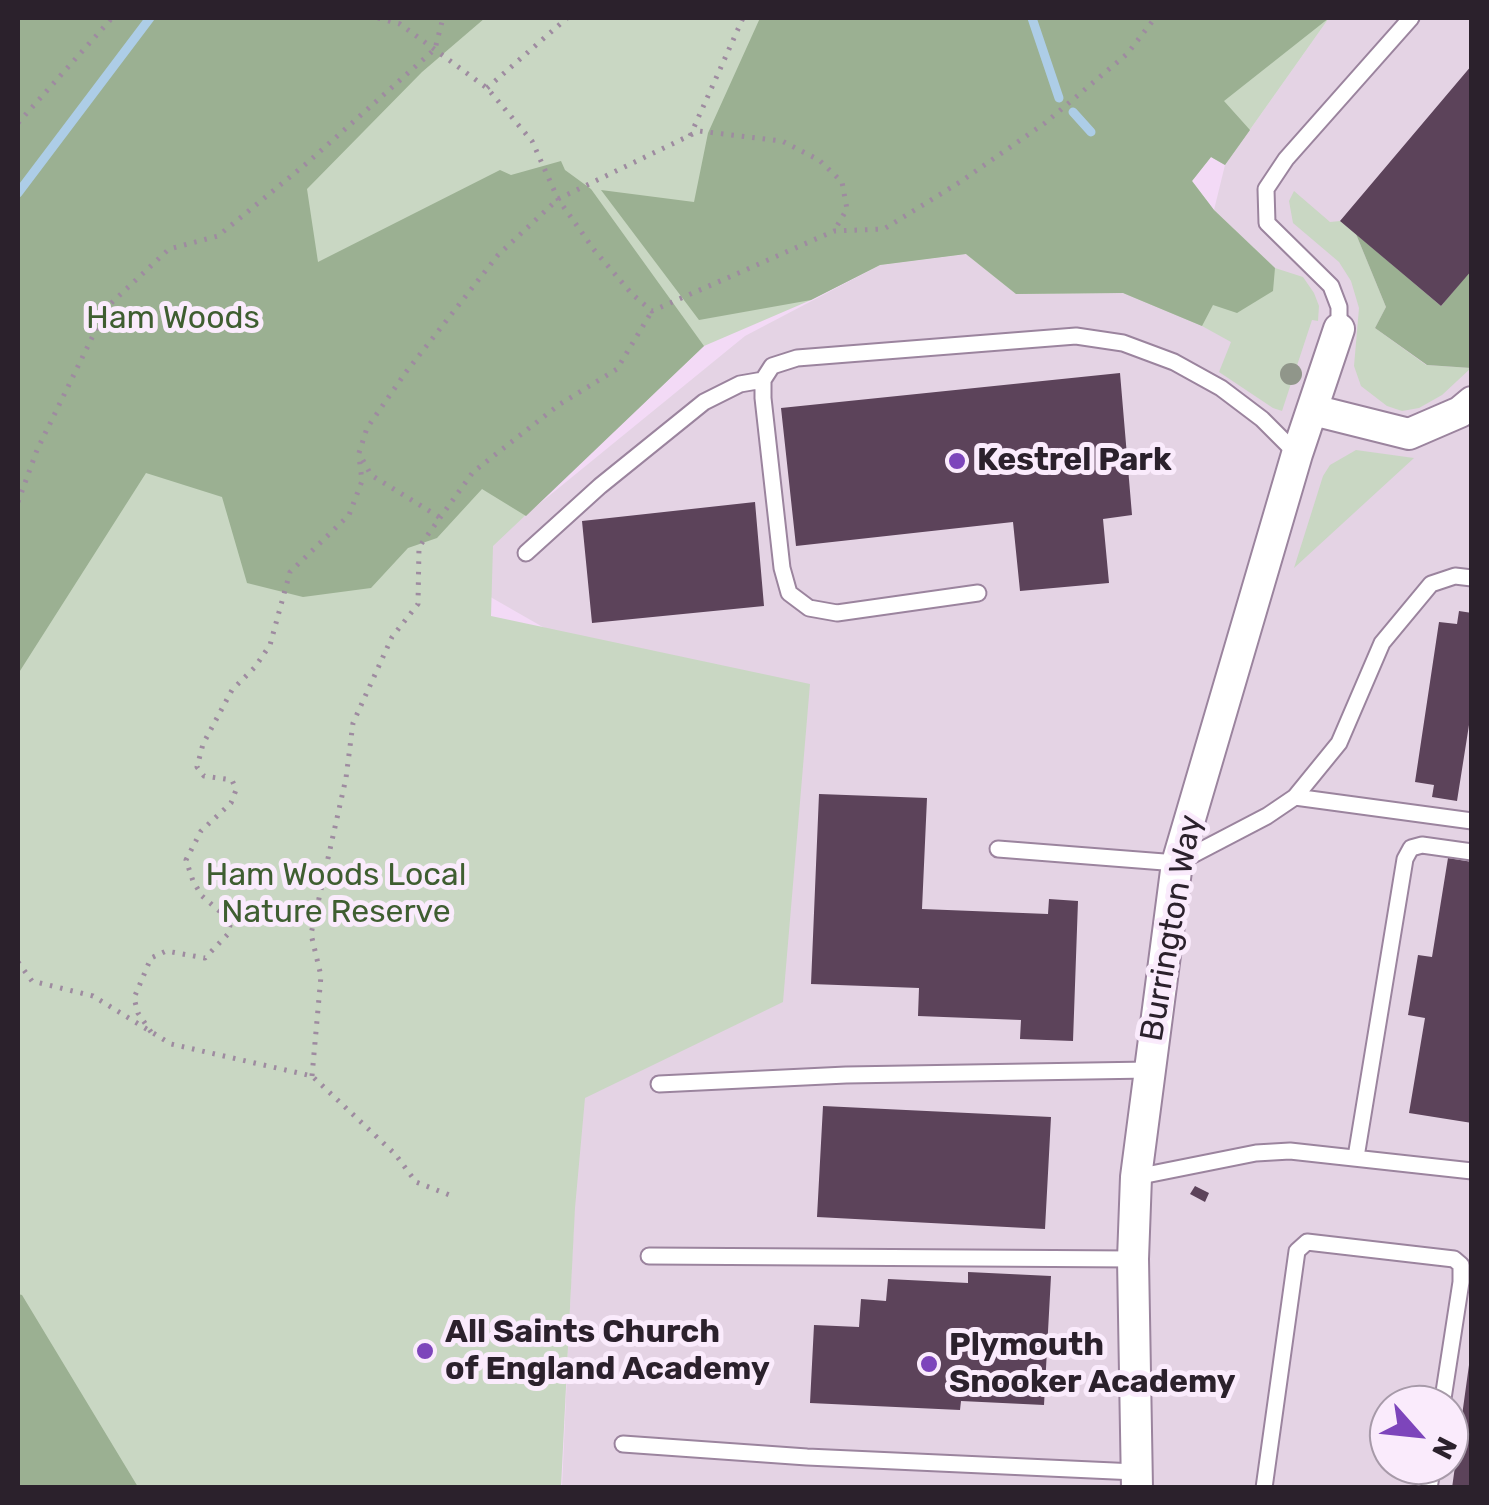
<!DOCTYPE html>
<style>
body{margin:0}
#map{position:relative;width:1489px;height:1505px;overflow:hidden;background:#f3daf6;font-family:Rubik,sans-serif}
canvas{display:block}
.frame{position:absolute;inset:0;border:20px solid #2b212c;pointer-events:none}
.north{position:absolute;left:1369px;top:1385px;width:100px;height:100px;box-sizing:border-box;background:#faebfc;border:2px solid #a79aa9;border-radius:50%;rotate:117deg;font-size:28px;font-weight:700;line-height:40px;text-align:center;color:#2b212c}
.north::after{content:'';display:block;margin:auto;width:35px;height:45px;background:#7d45bb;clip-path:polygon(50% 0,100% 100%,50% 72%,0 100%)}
</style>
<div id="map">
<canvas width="1489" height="1505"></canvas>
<div class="frame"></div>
<div class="north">N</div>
</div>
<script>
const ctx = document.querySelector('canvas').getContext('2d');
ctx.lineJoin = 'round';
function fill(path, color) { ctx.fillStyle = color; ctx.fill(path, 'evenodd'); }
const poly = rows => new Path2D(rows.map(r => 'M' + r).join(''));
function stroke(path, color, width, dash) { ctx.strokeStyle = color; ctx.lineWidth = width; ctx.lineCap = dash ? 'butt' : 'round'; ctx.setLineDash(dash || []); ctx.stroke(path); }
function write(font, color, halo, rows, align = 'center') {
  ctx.font = font + ' Rubik,sans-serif'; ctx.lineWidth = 10; ctx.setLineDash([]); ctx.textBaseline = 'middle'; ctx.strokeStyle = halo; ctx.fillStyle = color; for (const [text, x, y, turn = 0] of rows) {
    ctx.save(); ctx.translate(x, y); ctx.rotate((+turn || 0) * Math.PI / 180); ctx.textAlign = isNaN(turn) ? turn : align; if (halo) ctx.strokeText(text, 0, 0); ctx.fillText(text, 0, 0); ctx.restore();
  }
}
const industrial = poly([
 [1329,18,1471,18,1471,1487,562,1487,580,1080,569,642,452,575,745,336,880,265,967,254,1016,294,1123,293,1142,300,1275,269,1214,210,1225,165],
 [1389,1405,1449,1405,1449,1465,1389,1465]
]);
const green = poly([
 [18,18,1329,18,1225,165,1211,157,1192,181,1214,210,1275,268,1303,277,1314,293,1319,306,1318,321,1312,320,1282,411,1273,408,1219,372,1231,342,1202,326,1123,293,1016,294,966,254,880,265,811,300,704,346,493,546,491,616,810,684,783,1002,585,1098,575,1208,561,1487,18,1487],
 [1294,191,1330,222,1340,221,1356,234,1386,307,1375,328,1426,365,1471,368,1442,395,1419,408,1402,411,1387,406,1361,386,1354,366,1359,308,1351,281,1339,262,1293,223,1289,201],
 [1356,450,1414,458,1294,568,1323,476,1330,465]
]);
const forest = poly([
 [18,18,485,18,422,72,307,189,318,262,500,170,511,175,561,161,565,170,591,189,704,346,526,516,482,489,437,538,408,548,371,588,303,597,247,583,222,497,146,473,18,674],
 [760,18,1329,18,1224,101,1250,130,1225,165,1211,157,1192,181,1214,210,1275,268,1273,291,1237,313,1213,305,1202,326,1123,293,1016,294,966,254,880,265,811,300,699,320,601,190,694,202,708,133],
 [1356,234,1441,306,1471,270,1471,368,1427,365,1375,328,1386,307],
 [18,1294,22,1295,138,1487,18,1487]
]);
const stream = poly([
 [1032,18,1059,98],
 [1073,112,1091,132],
 [18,193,150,18]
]);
const building = poly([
 [1472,65,1472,270,1441,306,1340,221],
 [1120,373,1132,515,1103,519,1109,583,1020,591,1013,522,796,546,781,408],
 [755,502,764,606,592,623,582,521],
 [1459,611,1472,613,1472,706,1457,801,1432,797,1434,785,1415,782,1439,622,1457,624],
 [819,794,927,798,922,909,1048,914,1049,899,1078,901,1073,1041,1020,1039,1021,1020,918,1016,919,988,811,984],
 [1448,858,1472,862,1472,1123,1409,1113,1425,1018,1408,1015,1418,955,1432,957],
 [823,1106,1051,1117,1045,1229,817,1217],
 [1195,1186,1209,1193,1205,1202,1190,1194],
 [968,1272,1051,1276,1044,1405,961,1401,960,1410,810,1403,814,1325,859,1327,861,1299,886,1301,888,1279,968,1283],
 [1469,1365,1472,1488,1452,1488]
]);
const path = poly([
 [378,18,400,24,487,88,532,141,558,199,595,251,632,294,652,311,834,231,884,229,960,182,1045,123,1127,54,1155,18],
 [487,88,567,18],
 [18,123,112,18],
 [690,136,743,18],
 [18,502,37,450,107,307,169,249,218,236,307,163,435,49,443,18],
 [439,517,371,475,359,453,367,428,406,372,498,255,558,199,699,131,782,141,819,160,842,182,847,209,834,231],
 [18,962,32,981,93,996,171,1044,312,1076,395,1154,416,1182,452,1196],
 [151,1032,138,1013,134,998,151,958,166,951,205,958,228,934,231,921,202,896,193,881,186,860,201,831,231,803,236,790,232,780,204,776,197,767,203,744,232,690,255,667,270,645,290,572,349,515,362,481,359,456],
 [312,1076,321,976,311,934,346,778,353,723,392,637,418,604,419,547,473,472,560,404,617,369,652,311]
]);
const service = poly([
 [1339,329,1339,307,1331,286,1267,223,1266,189,1286,159,1411,18],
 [526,553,600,486,704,402,740,384,763,380],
 [978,593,837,613,809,608,789,593,782,568,763,398,763,380,772,366,797,358,1076,336,1123,343,1174,362,1221,388,1262,419,1297,454],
 [1295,797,1472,821],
 [998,849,1177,863,1267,816,1295,797,1339,743,1382,643,1431,584,1455,576,1472,578],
 [659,1084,846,1075,1149,1070],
 [1356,1157,1405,859,1411,848,1422,845,1472,852],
 [1136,1177,1256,1153,1290,1151,1472,1171],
 [649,1256,1133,1259],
 [623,1444,807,1457,1136,1472],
 [1264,1488,1297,1251,1307,1242,1454,1259,1461,1265,1461,1282,1442,1405],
 [1429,1488,1433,1465]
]);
const minor = poly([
 [1313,410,1409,434,1460,412,1472,402],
 [1137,1488,1133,1259,1136,1177,1177,863,1297,454,1339,329]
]);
const trees = [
 [1291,374]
];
const markers = [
 [957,461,10,"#7d45bb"],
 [425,1351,10,"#7d45bb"],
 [929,1364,10,"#7d45bb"]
];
const parkNames = [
 ["Ham Woods",173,319],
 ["Ham Woods Local",336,876],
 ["Nature Reserve",336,913]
];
const poiNames = [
 ["Kestrel Park",977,461],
 ["All Saints Church",445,1333],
 ["of England Academy",445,1370],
 ["Plymouth",949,1346],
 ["Snooker Academy",949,1383]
];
const streetNames = [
 ["Burrington Way",1172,928,-80]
];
fill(industrial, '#e4d3e4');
fill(green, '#c9d7c3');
fill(forest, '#9bb092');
stroke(stream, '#adcde7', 9);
fill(building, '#5c435a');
stroke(service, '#9b849e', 19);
stroke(minor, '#9b849e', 34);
stroke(path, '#9e8ba0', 5, [2.5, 8]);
stroke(service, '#fff', 15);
stroke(minor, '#fff', 30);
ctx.fillStyle = '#90968a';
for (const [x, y] of trees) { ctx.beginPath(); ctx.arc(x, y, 11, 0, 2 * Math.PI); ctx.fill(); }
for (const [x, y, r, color] of markers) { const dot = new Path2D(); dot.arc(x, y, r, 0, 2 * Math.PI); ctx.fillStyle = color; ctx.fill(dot); stroke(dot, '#faebfc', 4); }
write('32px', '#3f5e31', '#faebfc', parkNames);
write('bold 32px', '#2b212c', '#faebfc', poiNames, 'left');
write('32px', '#2b212c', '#faebfc', streetNames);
</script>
